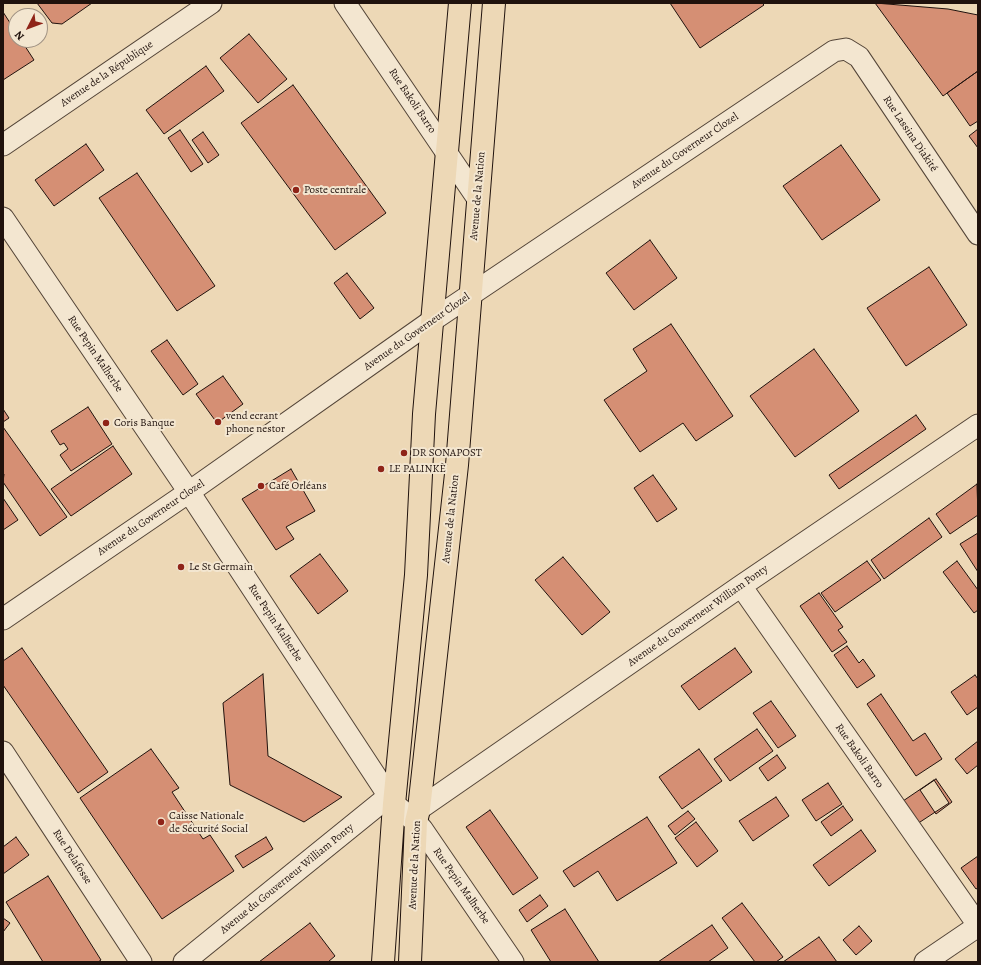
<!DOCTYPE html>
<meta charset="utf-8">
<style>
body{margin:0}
#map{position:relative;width:981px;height:965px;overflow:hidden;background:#edd8b6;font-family:Alegreya,serif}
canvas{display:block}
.frame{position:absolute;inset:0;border:4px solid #20120d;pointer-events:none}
.north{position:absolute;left:8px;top:8px;width:40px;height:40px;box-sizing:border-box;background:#f3e6d0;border:1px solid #9f9182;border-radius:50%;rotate:228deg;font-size:11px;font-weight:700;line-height:16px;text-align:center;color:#20120d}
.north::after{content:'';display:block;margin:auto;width:14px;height:18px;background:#8f2418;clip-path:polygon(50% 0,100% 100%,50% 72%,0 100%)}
</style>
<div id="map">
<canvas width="981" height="965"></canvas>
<div class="frame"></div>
<div class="north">N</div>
</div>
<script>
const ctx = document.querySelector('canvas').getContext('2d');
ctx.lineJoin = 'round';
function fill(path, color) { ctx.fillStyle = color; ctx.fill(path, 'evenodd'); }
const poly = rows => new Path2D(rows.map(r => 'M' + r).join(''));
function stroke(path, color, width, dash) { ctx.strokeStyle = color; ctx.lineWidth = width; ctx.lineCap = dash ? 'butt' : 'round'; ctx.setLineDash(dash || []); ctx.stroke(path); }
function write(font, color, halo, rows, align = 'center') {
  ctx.font = font + ' Alegreya,serif'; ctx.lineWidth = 4; ctx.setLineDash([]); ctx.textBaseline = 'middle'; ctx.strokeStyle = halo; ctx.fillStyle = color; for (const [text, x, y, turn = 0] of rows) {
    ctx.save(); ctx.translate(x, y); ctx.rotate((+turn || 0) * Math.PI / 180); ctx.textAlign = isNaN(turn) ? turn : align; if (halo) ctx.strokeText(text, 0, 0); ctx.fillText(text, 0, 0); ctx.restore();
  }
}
const building = poly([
 [37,3,92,3,62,24,52,23,37,3],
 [670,3,762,3,764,5,700,48,670,3],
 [875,3,948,9,978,15,978,71,943,96,875,3],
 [3,12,16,32,16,40,21,40,34,60,3,80,3,12],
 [249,34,287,79,258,103,220,58,249,34],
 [206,66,224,91,164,134,146,110,206,66],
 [978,71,978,121,970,126,947,93,978,71],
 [293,85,386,213,335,250,241,123,293,85],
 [978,129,978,148,969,136,978,129],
 [180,130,203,164,191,172,168,138,180,130],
 [203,132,219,155,208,163,192,140,203,132],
 [86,144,104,170,54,206,35,180,86,144],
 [841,145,880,200,822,240,783,186,841,145],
 [137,173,215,286,177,311,99,198,137,173],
 [650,240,677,278,634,310,606,273,650,240],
 [929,267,967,325,906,366,867,308,929,267],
 [347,273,374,308,360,319,334,283,347,273],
 [671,324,733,416,696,441,683,423,640,452,604,400,647,371,633,349,671,324],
 [167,340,198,384,183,395,151,351,167,340],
 [814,349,859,411,795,457,750,396,814,349],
 [223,376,243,404,217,423,196,394,223,376],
 [88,407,112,444,71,471,60,455,68,449,64,443,60,445,51,431,88,407],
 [3,409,9,418,3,422,3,409],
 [916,415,926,429,839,489,829,475,916,415],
 [3,427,67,517,40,536,3,482,4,474,3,473,3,427],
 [113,446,132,474,71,516,51,489,113,446],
 [291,469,315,511,286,527,294,539,276,550,242,499,291,469],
 [653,475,677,509,657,522,634,488,653,475],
 [977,484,978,515,950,534,936,514,977,484],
 [3,498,18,520,3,530,3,498],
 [929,518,942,537,884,579,871,560,929,518],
 [978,533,978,572,960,544,978,533],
 [320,554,348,591,318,614,290,576,320,554],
 [563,557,610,612,582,635,535,580,563,557],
 [867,561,881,580,835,612,821,593,867,561],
 [957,561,978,590,978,610,974,613,943,572,957,561],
 [819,593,843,627,838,630,847,642,832,652,800,606,819,593],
 [847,646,859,663,863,659,875,676,857,688,834,655,847,646],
 [22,648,108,772,78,793,3,685,3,661,22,648],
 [735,648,752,672,699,710,681,686,735,648],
 [263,674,268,756,342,797,304,822,230,785,223,703,263,674],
 [975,675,978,679,978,707,967,715,951,692,975,675],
 [881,694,913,741,925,733,942,759,916,776,867,704,881,694],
 [771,701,796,736,778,748,753,713,771,701],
 [757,729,773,751,730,781,714,759,757,729],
 [978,741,978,765,967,774,955,759,978,741],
 [151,749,179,788,172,792,203,839,210,835,234,871,162,919,80,798,151,749],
 [699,749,722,781,682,809,659,777,699,749],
 [777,755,786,768,768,781,759,768,777,755],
 [936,779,952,802,936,814,920,790,936,779],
 [934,780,949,803,917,824,903,801,934,780],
 [828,783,842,804,816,821,802,800,828,783],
 [776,797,789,816,753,841,739,821,776,797],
 [843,806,853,820,831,836,821,822,843,806],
 [490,810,538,878,513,895,466,827,490,810],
 [688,811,695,819,675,835,668,826,688,811],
 [647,817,677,863,617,901,598,871,574,887,563,871,647,817],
 [696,822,718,851,697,867,675,838,696,822],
 [861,830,876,851,829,886,813,865,861,830],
 [16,837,29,855,3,874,3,847,16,837],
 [266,837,273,849,243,868,235,856,266,837],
 [978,856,978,888,976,889,961,868,978,856],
 [48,876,101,960,98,962,43,962,6,902,48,876],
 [540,895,548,906,527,922,519,910,540,895],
 [742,903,783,957,776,962,755,962,722,918,742,903],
 [565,909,599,962,551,962,531,930,565,909],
 [3,918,10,923,3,932,3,918],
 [310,923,335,956,328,962,259,962,310,923],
 [712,925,728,948,708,962,658,962,712,925],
 [859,926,872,941,856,955,843,940,859,926],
 [819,937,837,962,783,962,819,937]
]);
const minor = poly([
 [345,3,478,199],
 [3,145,211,3],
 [3,218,189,492,394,804,416,822,422,829,513,962],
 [741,586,978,925],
 [3,619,189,492,433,320,834,51,846,49,859,57,978,234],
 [3,752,141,962],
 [419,809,741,586,978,425],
 [184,962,389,796],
 [925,962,978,926]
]);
const major = poly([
 [383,962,394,804,416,575,424,414,460,3],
 [410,962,416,822,419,809,457,465,494,3]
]);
const markers = [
 [296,190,4,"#8f2418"],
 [218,422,4,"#8f2418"],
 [106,423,4,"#8f2418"],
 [404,453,4,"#8f2418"],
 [381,469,4,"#8f2418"],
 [261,486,4,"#8f2418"],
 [181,567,4,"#8f2418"],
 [161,822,4,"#8f2418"]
];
const streetNames = [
 ["Avenue de la République",107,74,-34],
 ["Rue Bakoli Barro",412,101,56],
 ["Rue Lassina Diakité",910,134,56],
 ["Avenue du Governeur Clozel",685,151,-34],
 ["Avenue de la Nation",478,196,-85],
 ["Avenue du Governeur Clozel",417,332,-35],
 ["Rue Pepin Malherbe",95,354,56],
 ["Avenue du Governeur Clozel",151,518,-34],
 ["Avenue de la Nation",451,519,-84],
 ["Avenue du Gouverneur William Ponty",698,616,-35],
 ["Rue Pepin Malherbe",275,623,57],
 ["Rue Bakoli Barro",859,756,55],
 ["Rue Delafosse",72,857,57],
 ["Avenue de la Nation",415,865,-87],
 ["Avenue du Gouverneur William Ponty",287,879,-39],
 ["Rue Pepin Malherbe",461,886,55]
];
const poiNames = [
 ["Poste centrale",304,190],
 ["vend ecrant",226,416],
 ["phone nestor",226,429],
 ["Coris Banque",114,423],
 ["DR SONAPOST",412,453],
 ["LE PALINKÈ",389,469],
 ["Café Orléans",269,486],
 ["Le St Germain",189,567],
 ["Caisse Nationale",169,816],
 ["de Sécurité Social",169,829]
];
fill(building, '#d58f74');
stroke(building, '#20120d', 1);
stroke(minor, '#534437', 23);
stroke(major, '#20120d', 24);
stroke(minor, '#f3e6d0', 21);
stroke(major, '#edd8b6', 22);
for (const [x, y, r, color] of markers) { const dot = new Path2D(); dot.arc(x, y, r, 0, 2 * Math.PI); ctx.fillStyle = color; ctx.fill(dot); stroke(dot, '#f3e6d0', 1.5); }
write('11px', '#20120d', '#f3e6d0', streetNames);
write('11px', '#20120d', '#f3e6d0', poiNames, 'left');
</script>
